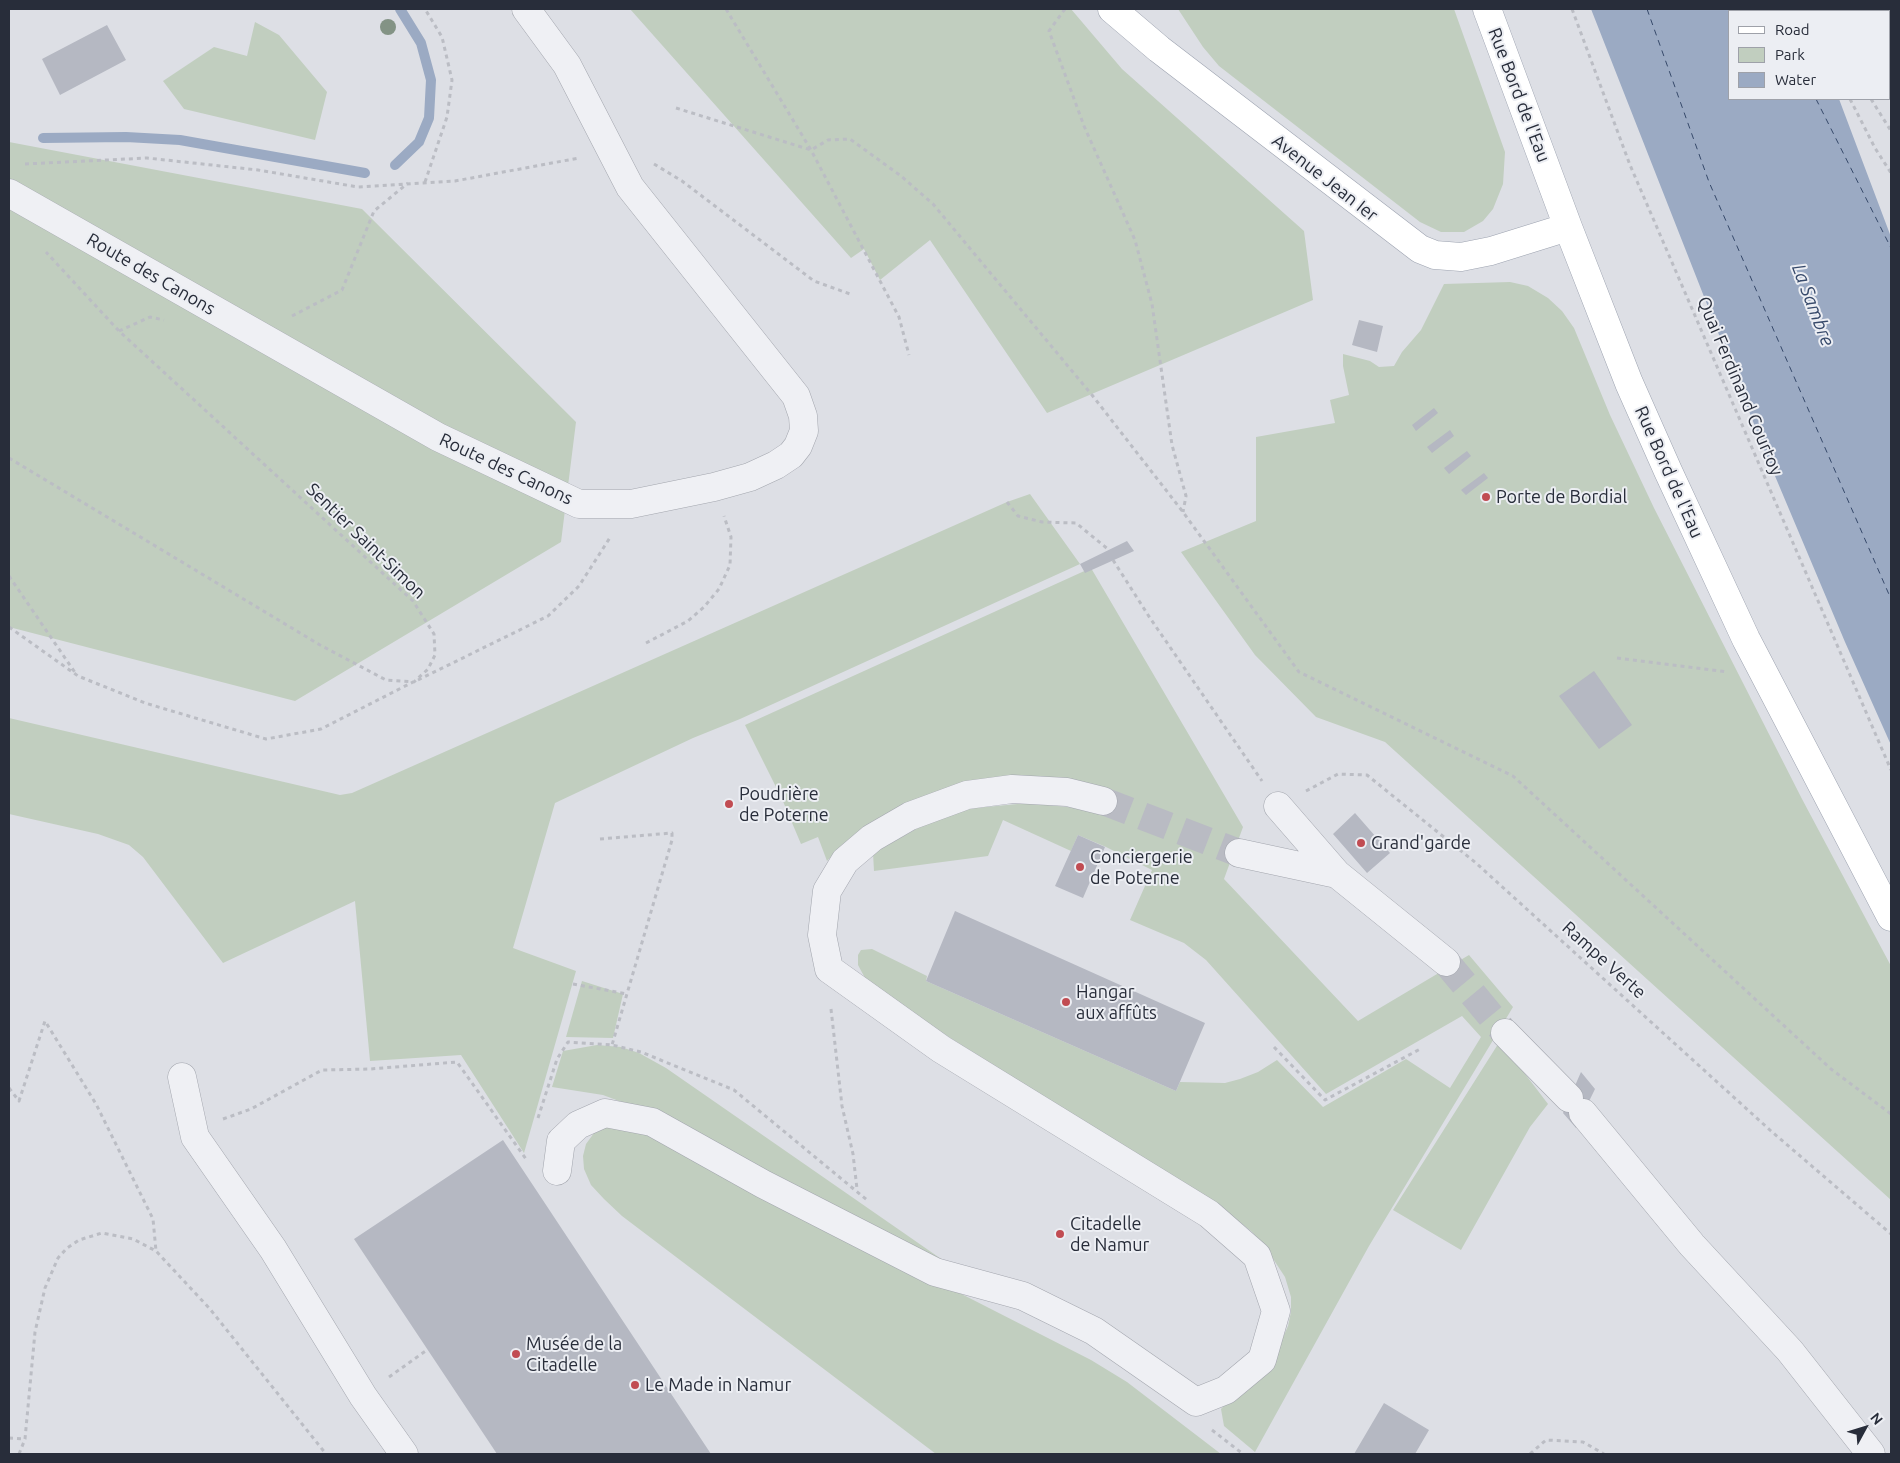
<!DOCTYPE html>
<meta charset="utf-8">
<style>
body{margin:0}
#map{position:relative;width:1900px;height:1463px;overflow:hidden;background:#dddfe5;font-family:Ubuntu,sans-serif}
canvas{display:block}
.frame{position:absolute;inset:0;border:10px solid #282d3a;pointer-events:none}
.legend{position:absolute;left:1728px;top:10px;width:162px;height:90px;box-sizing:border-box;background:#eceef3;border:1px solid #9ea1a9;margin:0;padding:6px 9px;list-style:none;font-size:15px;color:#282d3a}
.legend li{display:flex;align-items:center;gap:10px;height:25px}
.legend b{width:25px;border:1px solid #9ea1a9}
.north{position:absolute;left:1840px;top:1403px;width:50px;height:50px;-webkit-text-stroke:4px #eceef3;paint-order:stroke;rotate:51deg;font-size:14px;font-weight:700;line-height:20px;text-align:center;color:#282d3a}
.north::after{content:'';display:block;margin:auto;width:18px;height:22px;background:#282d3a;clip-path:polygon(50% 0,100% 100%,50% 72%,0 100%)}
</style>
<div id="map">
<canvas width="1900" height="1463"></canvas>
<div class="frame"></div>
<ul class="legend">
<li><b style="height:6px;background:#fff"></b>Road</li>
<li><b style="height:14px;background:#c1cebf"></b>Park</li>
<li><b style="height:14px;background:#9baac3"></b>Water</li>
</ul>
<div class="north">N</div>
</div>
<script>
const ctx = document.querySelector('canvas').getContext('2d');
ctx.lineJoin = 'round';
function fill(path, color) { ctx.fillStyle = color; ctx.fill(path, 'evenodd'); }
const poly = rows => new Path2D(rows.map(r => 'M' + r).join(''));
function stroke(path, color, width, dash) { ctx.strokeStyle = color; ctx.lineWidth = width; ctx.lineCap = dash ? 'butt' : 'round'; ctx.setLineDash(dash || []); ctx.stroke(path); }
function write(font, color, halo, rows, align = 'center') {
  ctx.font = font + ' Ubuntu,sans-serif'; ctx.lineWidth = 4; ctx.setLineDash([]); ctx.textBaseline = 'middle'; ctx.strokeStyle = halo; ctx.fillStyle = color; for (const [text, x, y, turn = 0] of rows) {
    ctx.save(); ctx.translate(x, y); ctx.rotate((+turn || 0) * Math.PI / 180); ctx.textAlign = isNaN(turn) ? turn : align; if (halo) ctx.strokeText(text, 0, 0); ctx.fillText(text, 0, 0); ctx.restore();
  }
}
const green = poly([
 [630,9,1071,9,1122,69,1304,231,1313,300,1047,413,930,240,880,280,864,249,851,258],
 [1178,9,1454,9,1505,152,1503,184,1493,209,1483,221,1464,232,1441,232,1420,222,1219,66,1203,47],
 [255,22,279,35,327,92,315,140,184,109,163,81,214,47,247,56],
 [9,142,362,209,576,422,561,542,295,701,9,627],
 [1510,282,1528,286,1548,298,1562,311,1574,328,1610,415,1654,508,1802,799,1891,966,1891,1200,1385,742,1316,717,1255,655,1181,552,1256,521,1256,437,1335,423,1330,400,1349,395,1343,366,1343,354,1370,361,1379,367,1394,366,1402,352,1421,330,1444,284],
 [1030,494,1080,564,740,719,693,738,555,803,513,948,576,971,524,1153,461,1055,370,1061,355,901,223,963,143,857,129,845,98,834,9,814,9,718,340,795,352,793,1007,502],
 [1091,568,1243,827,1224,879,1358,1021,1469,955,1513,1007,1369,1246,1255,1452,1224,1426,1221,1409,1280,1344,1288,1326,1291,1312,1291,1297,1285,1277,1264,1245,1251,1231,1224,1210,917,1017,881,992,865,978,858,965,858,955,861,950,872,949,927,976,926,981,1176,1091,1180,1082,1225,1083,1240,1079,1258,1072,1277,1060,1323,1107,1406,1059,1450,1088,1481,1037,1462,1016,1326,1094,1206,960,1184,943,1130,920,1152,870,1106,847,1078,835,1071,851,1003,820,988,856,874,871,873,853,918,828,965,809,1028,803,1077,808,1108,789,1063,778,1029,777,837,850,827,861,818,837,801,844,782,799,745,725],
 [582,981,623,994,613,1038,566,1037],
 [1500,1041,1548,1104,1530,1127,1461,1250,1393,1210],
 [597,1045,621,1047,639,1053,666,1068,960,1272,656,1115,603,1095,552,1087,563,1051],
 [604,1125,630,1125,1091,1360,1127,1382,1221,1454,936,1454,622,1216,604,1199,591,1185,584,1169,583,1156,586,1144,594,1133]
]);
const water = poly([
 [1591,9,1805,9,1806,11,1729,11,1729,99,1839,99,1891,237,1891,745,1845,642,1767,457]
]);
const stream = poly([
 [43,138,126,137,180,140,365,173],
 [395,165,419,142,429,118,431,80,421,43,400,9]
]);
const ferry = poly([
 [1647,9,1709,182,1891,599],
 [1771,9,1773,11],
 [1816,99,1891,248]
]);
const building = poly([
 [107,25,126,60,60,95,42,59],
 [1359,320,1383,326,1377,352,1352,345],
 [1434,408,1438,413,1416,431,1412,425],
 [1450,430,1454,436,1432,453,1427,447],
 [1467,451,1471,456,1449,474,1444,468],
 [1484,473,1488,478,1466,495,1461,490],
 [1127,541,1134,551,1085,573,1080,564],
 [1594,671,1632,725,1599,749,1559,696],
 [1355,813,1390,853,1367,873,1333,834],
 [1078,835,1105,847,1083,898,1055,886],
 [955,911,1205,1023,1176,1091,926,981],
 [1581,1072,1595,1089,1576,1128,1563,1113],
 [503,1140,711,1454,497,1454,354,1239],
 [1384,1403,1429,1430,1415,1454,1354,1454]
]);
const minorTunnel = poly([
 [1103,801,1239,853],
 [1446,962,1505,1033]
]);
const path = poly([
 [726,9,811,150,899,317,909,355],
 [1065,9,1049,31,1084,126,1135,240,1152,304,1172,445,1186,496,1183,512],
 [1572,9,1630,165,1891,770],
 [1818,9,1819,11],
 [1850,99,1875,148,1891,173],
 [1871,99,1891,131],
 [676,108,811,150,828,140,850,139,901,176,933,204,1092,395,1183,512,1299,672,1513,776,1831,1069,1891,1114],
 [25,164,147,158,258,170,358,187,455,181,579,158],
 [654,164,682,181,814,281,850,294],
 [425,182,447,117,452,80,442,37,425,9],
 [292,316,342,290,374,211,408,183],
 [119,331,150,317,164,320],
 [9,458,320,645,386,680,414,682,428,669,435,655,434,634,413,601,119,331,46,252],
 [1007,502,1018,516,1042,522,1076,523,1109,550],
 [1113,560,1150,618,1262,781],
 [9,576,76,674],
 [9,627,78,676,145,703,266,739,321,729,413,682],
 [646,643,688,621,704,607,719,589,730,565,731,537,724,516],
 [1617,658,1728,672],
 [418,680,548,616,579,586,611,536],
 [1306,791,1338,774,1367,775,1476,863,1771,1131,1891,1234],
 [600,839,672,833,672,840,612,1045],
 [573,984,627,994],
 [831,1009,842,1106,853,1154,857,1189],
 [1274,1047,1325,1100,1422,1048],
 [9,1088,19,1101,45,1021,96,1104,153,1219,156,1251],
 [538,1118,557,1059,568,1042,612,1045,641,1052,734,1090,867,1200],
 [223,1119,251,1109,322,1070,370,1069,457,1062,526,1159],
 [389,1377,427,1350],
 [1212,1430,1243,1454],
 [9,1438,25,1439],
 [19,1454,25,1439,35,1332,45,1288,58,1258,67,1248,79,1240,102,1233,133,1239,156,1251,210,1309,326,1454],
 [1530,1454,1546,1440,1583,1442,1604,1454]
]);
const minor = poly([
 [1874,9,1874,11],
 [1889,64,1891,69],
 [9,193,438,437,579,504,631,504,714,487,750,477,776,465,791,455,798,446,804,431,803,416,796,396,630,187,567,65,526,9],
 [1278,806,1337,874,1446,962],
 [1239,853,1337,874],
 [1505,1033,1569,1098],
 [182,1077,195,1137,273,1249,363,1396,404,1454],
 [1583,1113,1692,1245,1790,1351,1871,1454],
 [557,1171,561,1141,578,1125,605,1113,652,1122,763,1184,935,1272,1023,1296,1094,1331,1196,1402,1226,1390,1262,1360,1276,1311,1257,1256,1209,1214,941,1049,829,969,822,935,827,891,845,861,872,838,910,816,967,795,1012,789,1067,792,1103,801]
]);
const major = poly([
 [1112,9,1159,49,1420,249,1435,255,1461,257,1491,251,1568,227],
 [1487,9,1568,227,1629,383,1668,471,1746,639,1891,917]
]);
const trees = [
 [388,27]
];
const markers = [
 [1486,497,5,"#c14c52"],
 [729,804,5,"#c14c52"],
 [1361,843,5,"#c14c52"],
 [1080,867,5,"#c14c52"],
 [1066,1002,5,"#c14c52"],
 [1060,1234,5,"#c14c52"],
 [516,1354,5,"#c14c52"],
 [635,1385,5,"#c14c52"]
];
const streetNames = [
 ["Rue Bord de l'Eau",1519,95,69],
 ["Avenue Jean Ier",1325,178,38],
 ["Route des Canons",151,274,30],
 ["Quai Ferdinand Courtoy",1740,386,67],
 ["Route des Canons",506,469,25],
 ["Rue Bord de l'Eau",1669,472,66],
 ["Sentier Saint-Simon",366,541,44],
 ["Rampe Verte",1604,960,42]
];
const poiNames = [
 ["Porte de Bordial",1496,497],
 ["Poudrière",739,794],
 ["de Poterne",739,815],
 ["Grand'garde",1371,843],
 ["Conciergerie",1090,857],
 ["de Poterne",1090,878],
 ["Hangar",1076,992],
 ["aux affûts",1076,1013],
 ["Citadelle",1070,1224],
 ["de Namur",1070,1245],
 ["Musée de la",526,1344],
 ["Citadelle",526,1365],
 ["Le Made in Namur",645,1385]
];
const waterNames = [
 ["La Sambre",1813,305,69]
];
fill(green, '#c1cebf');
fill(water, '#9baac3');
stroke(stream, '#9baac3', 10);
stroke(ferry, '#36496a', 1, [6, 5]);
fill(building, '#b5b8c2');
stroke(minorTunnel, '#b9bbc3', 28, [28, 14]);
stroke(minor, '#a3a6ae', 29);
stroke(major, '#9da3b0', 29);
stroke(path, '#bbbdc4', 3, [4, 4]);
stroke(minor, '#eff0f4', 28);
stroke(major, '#fff', 28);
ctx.fillStyle = '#839385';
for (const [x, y] of trees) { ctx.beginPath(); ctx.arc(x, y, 8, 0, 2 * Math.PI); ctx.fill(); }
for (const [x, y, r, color] of markers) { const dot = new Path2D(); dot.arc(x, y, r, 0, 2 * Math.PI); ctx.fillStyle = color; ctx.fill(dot); stroke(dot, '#eceef3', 2); }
write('18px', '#282d3a', '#eceef3', streetNames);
write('18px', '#282d3a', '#eceef3', poiNames, 'left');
write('italic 19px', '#36496a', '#eceef3', waterNames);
</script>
